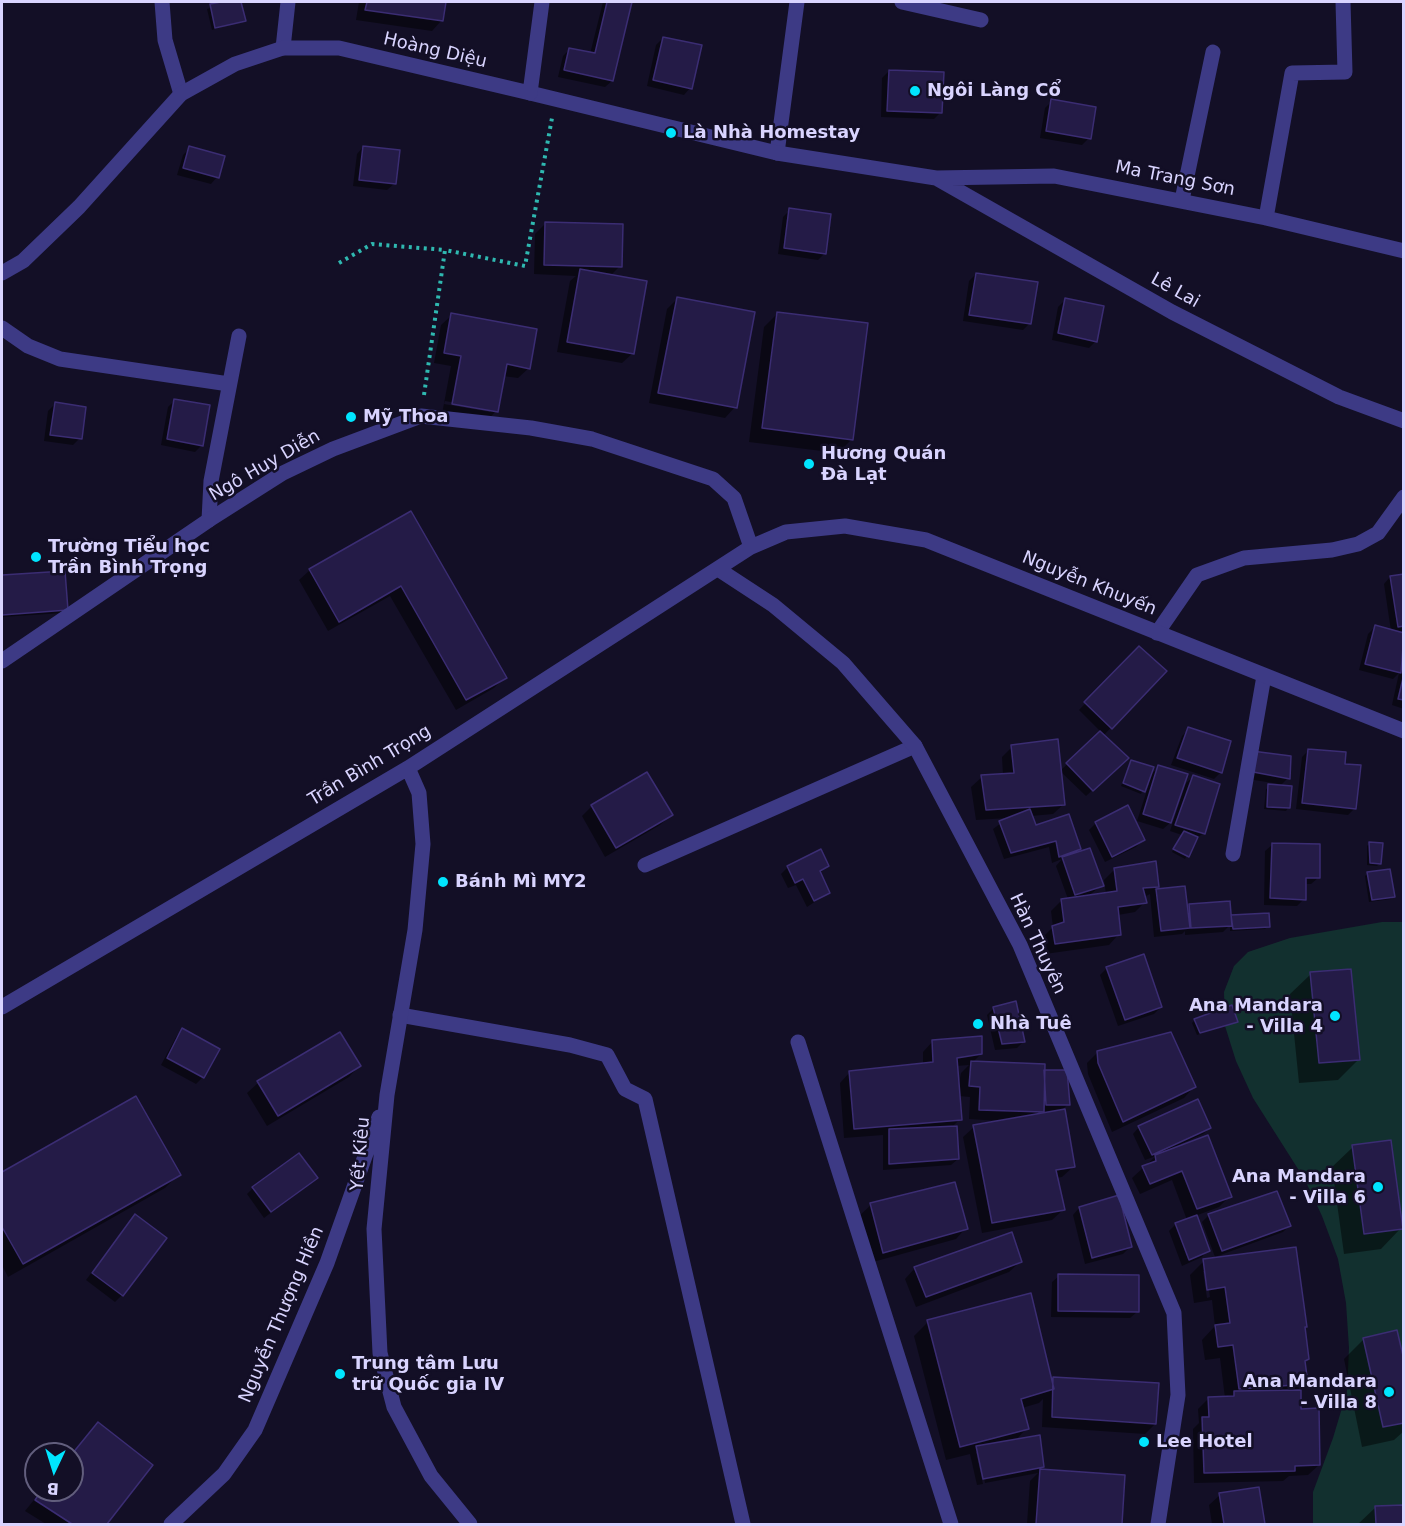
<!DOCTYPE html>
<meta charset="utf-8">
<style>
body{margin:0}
#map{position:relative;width:1405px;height:1526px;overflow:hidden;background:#130f26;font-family:"DejaVu Sans",sans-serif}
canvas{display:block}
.frame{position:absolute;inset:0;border:3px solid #d9d4ff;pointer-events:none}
.north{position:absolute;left:24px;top:1442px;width:60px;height:60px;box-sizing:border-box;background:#130f26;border:2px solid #625e7d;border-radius:50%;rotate:184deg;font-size:16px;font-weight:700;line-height:24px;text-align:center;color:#d9d4ff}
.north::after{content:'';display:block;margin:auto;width:21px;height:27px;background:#00e5ff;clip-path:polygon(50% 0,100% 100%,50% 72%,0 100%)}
</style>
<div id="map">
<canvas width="1405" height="1526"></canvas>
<div class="frame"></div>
<div class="north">B</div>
</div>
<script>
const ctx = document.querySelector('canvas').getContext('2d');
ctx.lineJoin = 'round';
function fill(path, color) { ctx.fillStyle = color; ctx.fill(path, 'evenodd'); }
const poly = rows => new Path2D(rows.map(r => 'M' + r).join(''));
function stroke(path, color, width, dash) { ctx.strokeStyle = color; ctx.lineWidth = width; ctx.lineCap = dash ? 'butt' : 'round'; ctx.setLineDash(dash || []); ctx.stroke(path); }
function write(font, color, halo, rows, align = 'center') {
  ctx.font = font + ' "DejaVu Sans",sans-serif'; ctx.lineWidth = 5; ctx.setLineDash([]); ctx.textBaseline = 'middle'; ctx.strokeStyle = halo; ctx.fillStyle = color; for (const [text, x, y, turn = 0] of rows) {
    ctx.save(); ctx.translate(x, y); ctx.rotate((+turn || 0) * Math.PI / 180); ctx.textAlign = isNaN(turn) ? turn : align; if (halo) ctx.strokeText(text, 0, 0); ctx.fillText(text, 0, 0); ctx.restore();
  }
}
const green = poly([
 [1382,922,1403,922,1403,1524,1313,1524,1313,1492,1333,1438,1347,1391,1349,1348,1346,1303,1338,1259,1322,1216,1305,1180,1253,1098,1236,1061,1225,1026,1224,992,1234,966,1248,952,1290,938]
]);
const shadow = poly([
 [228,2,240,2,244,20,212,30,207,9],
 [359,2,445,2,442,20,432,31,356,20],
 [603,2,630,2,612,81,605,87,558,77,563,56,570,49,590,54],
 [663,38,690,88,684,95,647,86,656,45],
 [889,71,941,112,934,119,881,117,882,78],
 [1052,101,1089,138,1082,145,1040,138,1045,108],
 [363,147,394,184,387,190,353,186,357,154],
 [190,148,217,177,211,184,177,175,183,155],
 [790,210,825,253,818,260,778,254,783,217],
 [546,223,620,266,610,276,633,353,622,363,557,352,570,281,576,276,534,274,535,234],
 [976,274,1030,323,1023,330,963,321,969,281],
 [677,299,735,407,725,418,649,403,667,309],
 [1065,300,1096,341,1089,348,1052,340,1058,307],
 [778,313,852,439,838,453,749,442,764,327],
 [452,315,529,368,518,378,503,376,496,411,486,422,442,414,451,366,434,363,441,325],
 [445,401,490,409,490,412,444,404],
 [175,400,202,445,195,452,161,445,168,407],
 [55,404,80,438,73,445,44,441,48,411],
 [411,513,505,677,494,688,456,710,390,596,328,631,299,580,310,570],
 [1404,522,1404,555,1402,554],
 [64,572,63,613,2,617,2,576],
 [1404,576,1404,631,1396,633,1404,635,1404,709,1392,705,1399,673,1393,679,1359,670,1368,634,1375,627,1391,631,1384,584,1390,577],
 [1139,648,1165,671,1103,736,1120,765,1086,796,1060,771,1064,804,1053,814,1031,816,1035,827,1079,849,1072,855,1102,885,1087,897,1106,894,1104,880,1115,869,1157,887,1154,890,1184,888,1186,909,1190,906,1230,919,1232,916,1268,926,1265,929,1230,931,1230,925,1223,932,1185,935,1185,931,1182,934,1154,937,1150,894,1144,897,1145,902,1135,912,1118,915,1119,934,1109,945,1045,954,1042,938,1053,927,1051,911,1062,900,1068,899,1056,866,1062,859,1052,863,1049,847,1004,859,993,829,1008,818,976,820,971,787,982,777,1003,775,1002,757,1012,747,1060,771,1101,732,1079,710],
 [1189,729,1221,772,1214,779,1171,765,1182,736],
 [1309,750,1344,765,1355,808,1348,815,1296,809,1302,757],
 [1246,759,1288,778,1280,786,1288,808,1286,811,1264,809,1266,789,1279,784,1242,778],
 [1132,762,1148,777,1159,767,1186,775,1170,823,1163,829,1137,821,1149,784,1146,783,1141,794,1121,786],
 [1193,777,1204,833,1195,839,1185,859,1172,852,1182,835,1170,831,1186,783],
 [592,806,671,815,660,825,605,857,582,816],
 [1096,823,1143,840,1136,847,1105,862,1089,830],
 [1370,843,1380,863,1377,866,1367,865,1367,846],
 [1272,845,1318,878,1311,884,1305,884,1304,899,1297,906,1264,905,1265,851],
 [828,866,819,874,828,893,807,907,796,885,788,888,781,874,788,867],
 [1368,873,1394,896,1391,899,1369,902,1365,876],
 [1107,968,1161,1007,1154,1014,1118,1026,1100,975],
 [1311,974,1359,1059,1338,1080,1299,1083,1290,994],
 [994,1008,1024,1041,1017,1048,995,1050,987,1015],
 [1195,1020,1236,1021,1197,1035,1192,1023],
 [182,1030,203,1077,196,1084,161,1065,176,1037],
 [340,1034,359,1066,349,1077,267,1126,247,1093,258,1083],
 [933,1041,981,1054,973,1062,1043,1074,1068,1104,1063,1109,1073,1167,1062,1177,1056,1178,1063,1210,1052,1220,982,1233,963,1137,974,1127,1000,1121,969,1119,970,1097,959,1096,960,1119,951,1128,958,1159,951,1165,883,1170,883,1135,844,1138,840,1083,850,1072,923,1065,923,1052],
 [969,1065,961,1073,958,1088,956,1066],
 [1098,1052,1194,1087,1184,1098,1112,1132,1088,1074,1087,1063],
 [135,1098,179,1174,165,1188,8,1277,2,1265,2,1174],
 [1139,1127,1210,1128,1203,1134,1181,1144,1230,1196,1219,1207,1195,1216,1208,1250,1202,1257,1182,1266,1169,1231,1176,1224,1187,1220,1172,1180,1140,1194,1132,1178,1156,1156,1145,1160,1133,1134],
 [1353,1147,1401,1228,1381,1249,1344,1254,1332,1167],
 [316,1178,264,1218,247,1194,253,1188],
 [871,1205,966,1228,956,1239,873,1262,860,1215],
 [1079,1208,1130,1247,1123,1254,1085,1264,1073,1215],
 [1209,1215,1289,1226,1283,1232,1215,1257,1202,1222],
 [129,1223,122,1295,115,1302,86,1280],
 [1204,1261,1306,1327,1303,1363,1306,1383,1299,1390,1300,1410,1319,1465,1308,1475,1289,1476,1283,1481,1194,1483,1193,1429,1199,1423,1198,1409,1209,1398,1225,1398,1220,1358,1205,1360,1202,1340,1215,1326,1212,1300,1194,1303,1190,1275],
 [1203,1271,1206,1271,1210,1297,1207,1298],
 [1020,1262,1009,1272,916,1307,905,1279,915,1268],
 [1059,1276,1137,1312,1130,1318,1051,1317,1052,1282],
 [928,1322,1051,1382,1053,1379,1155,1424,1145,1434,1042,1427,1043,1399,1039,1403,1022,1408,1027,1428,1015,1441,1043,1466,1039,1470,1124,1476,1120,1524,1027,1524,1030,1481,1038,1473,985,1483,979,1452,976,1452,983,1484,977,1485,970,1454,946,1460,914,1336],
 [1364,1339,1404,1367,1404,1431,1394,1440,1362,1447,1344,1359],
 [88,1435,151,1465,105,1524,46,1524,25,1511,42,1490,72,1490,72,1454],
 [1258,1489,1264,1524,1212,1524,1209,1505,1220,1495],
 [1404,1506,1404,1524,1358,1524,1376,1507]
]);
const building = poly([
 [221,2,241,2,246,21,215,28,210,4,221,2],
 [367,2,446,2,443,21,365,10,367,2],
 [607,2,632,2,613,81,564,70,569,48,595,53,607,2],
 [663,37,702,45,692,89,653,80,663,37],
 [889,70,944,72,942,113,887,111,889,70],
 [1051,99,1096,107,1091,139,1046,131,1051,99],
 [189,146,225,156,219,178,183,168,189,146],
 [363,146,400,150,396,184,359,180,363,146],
 [789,208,831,214,826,254,784,248,789,208],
 [545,222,623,224,622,267,544,265,545,222],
 [580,269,647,281,634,354,567,342,580,269],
 [976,273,1038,282,1031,324,969,315,976,273],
 [677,297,755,312,737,408,658,393,677,297],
 [1065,298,1104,306,1097,342,1058,333,1065,298],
 [777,312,868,323,853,440,762,428,777,312],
 [451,313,537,329,530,369,507,364,498,412,452,404,461,356,444,353,451,313],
 [174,399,210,405,203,446,167,439,174,399],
 [55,402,86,407,82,439,50,435,55,402],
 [411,511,507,678,466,700,401,586,339,622,309,569,411,511],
 [65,571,68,610,2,615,2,575,65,571],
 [1404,574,1404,626,1398,627,1390,576,1404,574],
 [1375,625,1404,633,1401,673,1365,664,1375,625],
 [1139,646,1167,671,1112,729,1084,702,1139,646],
 [1404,674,1404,700,1398,699,1404,674],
 [1188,727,1231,741,1222,773,1177,758,1188,727],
 [1100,731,1129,758,1093,791,1066,763,1100,731],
 [1058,739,1065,805,986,810,981,775,1014,773,1011,745,1058,739],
 [1308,749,1346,752,1345,764,1361,765,1356,809,1302,803,1308,749],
 [1252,751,1291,756,1290,779,1248,771,1252,751],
 [1131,760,1154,767,1145,792,1123,783,1131,760],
 [1158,765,1188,774,1171,823,1143,814,1158,765],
 [647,772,673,815,616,848,591,805,647,772],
 [1193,775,1220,784,1205,834,1175,825,1193,775],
 [1268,784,1292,786,1290,808,1267,807,1268,784],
 [1128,805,1145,840,1112,857,1095,822,1128,805],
 [1030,809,1036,825,1069,814,1081,849,1059,857,1056,841,1011,853,999,821,1030,809],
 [1184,831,1198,837,1189,857,1173,849,1184,831],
 [1369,842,1383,843,1381,864,1370,863,1369,842],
 [1272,843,1320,844,1320,878,1306,878,1306,900,1270,898,1272,843],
 [1090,848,1104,886,1075,895,1062,857,1090,848],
 [821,849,829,866,820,871,830,893,814,901,803,879,795,883,787,866,821,849],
 [1156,861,1159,887,1143,888,1147,903,1118,907,1121,935,1055,944,1052,926,1064,922,1061,899,1117,891,1114,868,1156,861],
 [1390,869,1395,897,1372,900,1367,872,1390,869],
 [1185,886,1190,928,1161,931,1156,889,1185,886],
 [1230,901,1232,926,1191,928,1189,904,1230,901],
 [1269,913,1270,927,1233,929,1231,915,1269,913],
 [1144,954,1162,1007,1125,1020,1106,967,1144,954],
 [1351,969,1360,1060,1319,1063,1310,972,1351,969],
 [1016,1001,1025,1042,1002,1044,993,1007,1016,1001],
 [1232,1005,1238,1022,1200,1033,1194,1019,1232,1005],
 [182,1028,220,1049,204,1078,167,1058,182,1028],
 [340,1032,361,1066,278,1116,257,1081,340,1032],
 [1171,1032,1196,1087,1123,1122,1098,1063,1097,1051,1171,1032],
 [982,1036,982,1054,957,1058,962,1120,854,1129,849,1071,933,1062,932,1040,982,1036],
 [971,1061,1045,1064,1044,1112,979,1110,980,1087,969,1086,971,1061],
 [1044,1070,1067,1070,1070,1105,1046,1105,1044,1070],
 [136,1096,181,1175,23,1264,2,1227,2,1172,136,1096],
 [1198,1099,1211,1128,1152,1155,1138,1126,1198,1099],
 [1065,1109,1075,1167,1056,1170,1065,1210,992,1223,973,1125,1065,1109],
 [957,1126,959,1159,889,1164,889,1129,957,1126],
 [1208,1135,1232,1197,1197,1209,1182,1171,1150,1184,1142,1166,1156,1161,1155,1155,1208,1135],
 [1391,1140,1403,1229,1364,1234,1352,1145,1391,1140],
 [299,1153,318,1178,271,1212,252,1187,299,1153],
 [955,1182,968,1229,883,1253,870,1203,955,1182],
 [1277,1191,1291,1226,1222,1251,1208,1214,1277,1191],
 [1119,1195,1132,1247,1092,1258,1079,1207,1119,1195],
 [135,1214,167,1238,123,1296,92,1273,135,1214],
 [1197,1215,1210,1251,1189,1260,1175,1223,1197,1215],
 [1012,1232,1022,1262,926,1297,914,1267,1012,1232],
 [1296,1247,1307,1327,1305,1327,1309,1359,1305,1361,1308,1384,1239,1389,1233,1345,1218,1347,1215,1325,1230,1323,1225,1287,1207,1290,1203,1259,1296,1247],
 [1058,1274,1139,1275,1139,1312,1058,1311,1058,1274],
 [1031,1293,1054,1389,1021,1399,1029,1429,960,1447,927,1320,1031,1293],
 [1397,1330,1404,1360,1404,1423,1383,1427,1363,1338,1397,1330],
 [1053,1377,1159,1383,1156,1424,1052,1417,1053,1377],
 [1301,1390,1301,1409,1319,1408,1320,1465,1295,1466,1295,1471,1204,1473,1202,1417,1209,1417,1208,1397,1234,1396,1234,1391,1301,1390],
 [98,1422,153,1465,107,1524,72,1524,35,1500,42,1490,72,1490,72,1454,98,1422],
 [1040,1435,1044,1467,983,1479,976,1446,1040,1435],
 [1040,1469,1125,1475,1122,1524,1036,1524,1040,1469],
 [1259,1487,1265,1524,1224,1524,1219,1493,1259,1487],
 [1404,1505,1404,1524,1376,1524,1375,1506,1404,1505]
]);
const path = poly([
 [339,263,372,244,445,250],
 [424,395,445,250,525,266,552,118]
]);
const service = poly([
 [162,2,165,40,181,94],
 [902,2,981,20],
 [283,48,288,2],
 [777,153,797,2],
 [1182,200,1213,52],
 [2,328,28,346,60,359,229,384],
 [209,520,211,481,239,336],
 [1157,633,1197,575,1244,558,1332,550,1358,544,1378,533,1404,497],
 [1233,854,1264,676],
 [645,865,915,746],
 [400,1015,570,1045,607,1055,625,1089,645,1099,743,1524],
 [798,1042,951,1524]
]);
const minor = poly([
 [530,93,777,153,936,178,1054,176,1266,218,1404,251],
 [936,178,1172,312,1339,397,1404,421],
 [1266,218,1292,73,1345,72,1343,2],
 [718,569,773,605,843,663,915,746,1020,945,1174,1313,1178,1395,1158,1524],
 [2,661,209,520,283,473,333,449,421,416,531,428,592,439,713,479,734,498,751,547],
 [408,768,419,793,423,844,415,930,387,1095,374,1229,380,1353,394,1407,431,1476,470,1524],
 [2,1007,408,768,751,547,786,532,845,526,926,540,1404,731],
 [171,1524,224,1474,255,1430,327,1263,379,1117]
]);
const tertiary = poly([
 [2,273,23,261,79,207,181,94,235,64,283,48,339,48,530,93,542,2]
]);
const markers = [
 [915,91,6,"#00e5ff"],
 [671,133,6,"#00e5ff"],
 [351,417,6,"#00e5ff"],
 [809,464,6,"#00e5ff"],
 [36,557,6,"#00e5ff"],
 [443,882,6,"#00e5ff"],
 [1335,1016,6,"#00e5ff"],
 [978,1024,6,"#00e5ff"],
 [1378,1187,6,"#00e5ff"],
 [340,1374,6,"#00e5ff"],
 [1389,1392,6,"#00e5ff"],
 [1144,1442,6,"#00e5ff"]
];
const streetNames = [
 ["Hoàng Diệu",435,51,13],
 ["Ma Trang Sơn",1175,179,11],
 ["Lê Lai",1175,291,29],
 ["Ngô Huy Diễn",265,466,-30],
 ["Nguyễn Khuyến",1089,584,22],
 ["Trần Bình Trọng",370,766,-31],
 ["Hàn Thuyên",1037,944,65],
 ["Yết Kiêu",361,1154,-85],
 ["Nguyễn Thượng Hiền",282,1315,-67]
];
const poiNames = [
 ["Ngôi Làng Cổ",927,91],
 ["Là Nhà Homestay",683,133],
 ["Mỹ Thoa",363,417],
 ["Hương Quán",821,454],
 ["Đà Lạt",821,475],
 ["Trường Tiểu học",48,547],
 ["Trần Bình Trọng",48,568],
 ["Bánh Mì MY2",455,882],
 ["Ana Mandara",1323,1006,"right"],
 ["- Villa 4",1323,1027,"right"],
 ["Nhà Tuê",990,1024],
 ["Ana Mandara",1366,1177,"right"],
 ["- Villa 6",1366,1198,"right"],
 ["Trung tâm Lưu",352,1364],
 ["trữ Quốc gia IV",352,1385],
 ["Ana Mandara",1377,1382,"right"],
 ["- Villa 8",1377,1403,"right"],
 ["Lee Hotel",1156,1442]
];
fill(green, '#12302f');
fill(shadow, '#0007');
fill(building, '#241b47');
stroke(building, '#3b2d73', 1.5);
stroke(path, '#2fb8b0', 4, [3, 4.5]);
stroke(service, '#3d3a85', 15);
stroke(minor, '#3d3a85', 15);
stroke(tertiary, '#3d3a85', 15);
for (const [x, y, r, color] of markers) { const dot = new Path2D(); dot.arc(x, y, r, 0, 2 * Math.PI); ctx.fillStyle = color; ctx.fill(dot); stroke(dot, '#130f26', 2); }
write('18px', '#d9d4ff', '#130f26', streetNames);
write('bold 18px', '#d9d4ff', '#130f26', poiNames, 'left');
</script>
